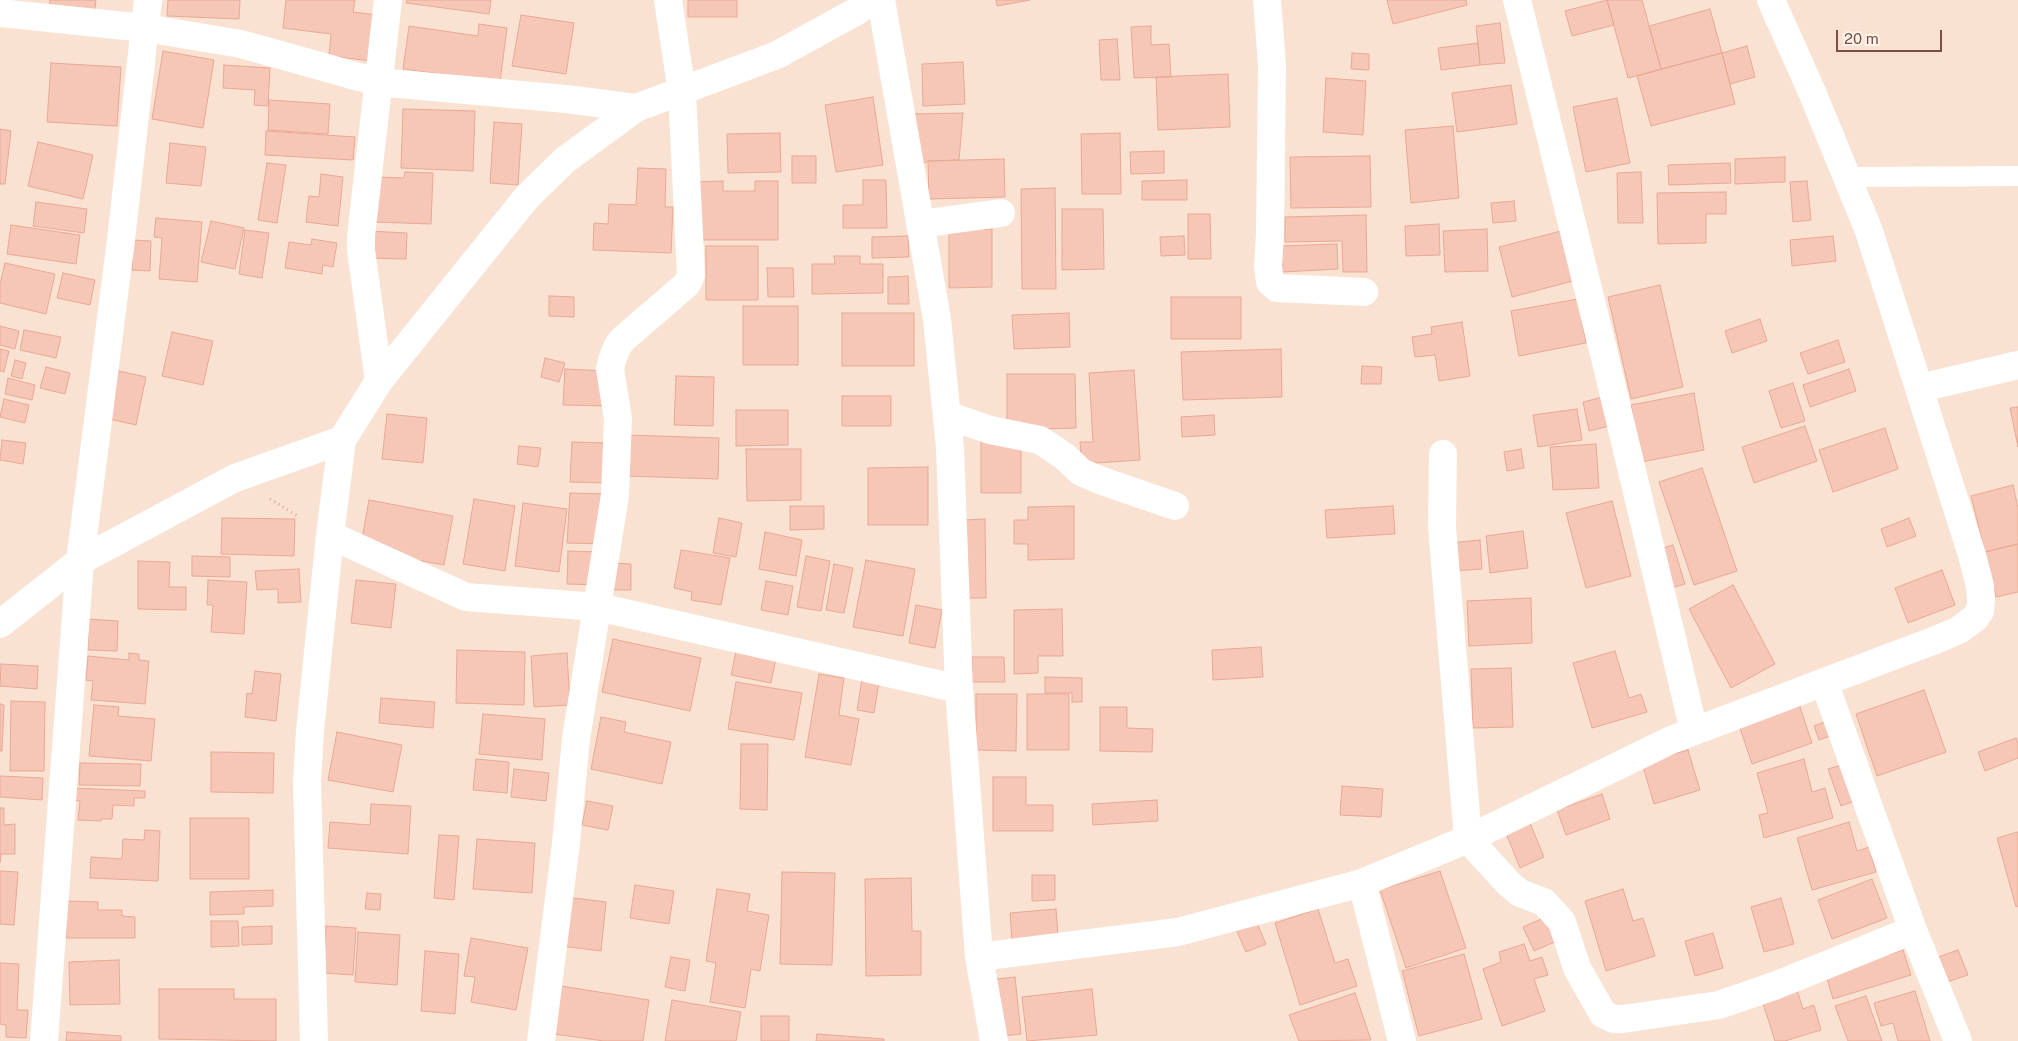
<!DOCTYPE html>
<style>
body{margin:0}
#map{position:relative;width:2018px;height:1041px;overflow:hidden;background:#feefe1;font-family:"Public Sans",sans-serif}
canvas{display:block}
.scale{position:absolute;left:1836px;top:30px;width:106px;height:22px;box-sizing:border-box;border:2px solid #785045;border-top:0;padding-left:6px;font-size:15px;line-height:18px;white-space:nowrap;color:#785045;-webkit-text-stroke:4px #fff3e9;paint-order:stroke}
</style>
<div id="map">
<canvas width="2018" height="1041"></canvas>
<div class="scale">20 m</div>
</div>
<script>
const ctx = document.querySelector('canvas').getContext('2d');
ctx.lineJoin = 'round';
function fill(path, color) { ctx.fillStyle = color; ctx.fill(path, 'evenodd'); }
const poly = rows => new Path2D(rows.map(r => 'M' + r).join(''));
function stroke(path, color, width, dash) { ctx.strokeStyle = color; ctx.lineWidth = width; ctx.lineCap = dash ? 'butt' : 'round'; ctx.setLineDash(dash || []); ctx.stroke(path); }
const residential = poly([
 [0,0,2018,0,2018,1041,0,1041]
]);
const building = poly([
 [50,0,96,0,94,18,49,14,50,0],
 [168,0,240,0,239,19,167,16,168,0],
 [286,0,355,0,353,12,378,15,372,61,329,56,331,34,283,28,286,0],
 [407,0,491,0,489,14,406,3,407,0],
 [688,0,737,0,737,17,688,17,688,0],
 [996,0,1030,0,997,6,996,0],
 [1387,0,1466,0,1467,5,1393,24,1387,0],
 [1607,0,1614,25,1572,36,1565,11,1607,0],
 [1607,0,1642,0,1661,69,1628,78,1607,0],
 [1710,9,1722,53,1661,69,1649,26,1710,9],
 [521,15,574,23,566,74,512,66,521,15],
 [1500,23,1505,63,1480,65,1476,26,1500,23],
 [479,24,507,28,500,82,403,69,409,26,478,36,479,24],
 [1151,26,1151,45,1169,44,1171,77,1134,78,1131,27,1151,26],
 [1117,39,1120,80,1101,80,1099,40,1117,39],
 [1478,43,1480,65,1441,70,1438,48,1478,43],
 [1747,46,1755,77,1730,84,1722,53,1747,46],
 [163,51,214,60,203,128,152,119,163,51],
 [1352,53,1369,54,1369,70,1351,69,1352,53],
 [1722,53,1735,104,1651,126,1637,76,1722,53],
 [963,62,965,104,923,106,922,64,963,62],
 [51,63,121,67,117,126,47,122,51,63],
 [224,65,270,68,268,106,254,105,255,90,223,88,224,65],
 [1228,74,1230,127,1158,130,1156,77,1228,74],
 [1326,78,1366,81,1363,135,1323,132,1326,78],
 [1511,85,1517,124,1457,132,1452,93,1511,85],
 [873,97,883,165,836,172,825,105,873,97],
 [1617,98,1630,163,1586,172,1573,107,1617,98],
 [269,100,330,104,328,134,268,130,269,100],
 [403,109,475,111,473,171,401,168,403,109],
 [963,113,959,160,928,161,914,169,912,114,963,113],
 [494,122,522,124,518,185,490,183,494,122],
 [1453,126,1459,198,1411,203,1405,130,1453,126],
 [0,129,11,131,5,184,0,184,0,129],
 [266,131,355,137,353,160,265,155,266,131],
 [780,133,781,172,728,173,727,134,780,133],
 [1120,133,1121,194,1082,194,1081,134,1120,133],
 [38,142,93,155,83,199,28,186,38,142],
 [170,143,206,147,201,186,166,183,170,143],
 [1164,151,1164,173,1131,174,1130,152,1164,151],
 [792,156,816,156,816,183,792,183,792,156],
 [1370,156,1371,207,1291,208,1290,157,1370,156],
 [1785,157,1785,182,1735,184,1735,159,1785,157],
 [1004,159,1005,197,929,199,928,161,1004,159],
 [267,163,286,165,277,223,258,220,267,163],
 [1730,163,1731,183,1669,185,1668,165,1730,163],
 [638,168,666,169,665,207,673,207,671,253,593,250,594,223,608,224,609,204,636,205,638,168],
 [405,172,433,173,431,224,374,222,376,177,404,178,405,172],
 [1641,172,1643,223,1618,223,1617,173,1641,172],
 [321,174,343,177,338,226,306,222,309,196,319,197,321,174],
 [863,180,886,180,887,228,843,228,843,205,863,205,863,180],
 [1187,180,1187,200,1142,200,1142,181,1187,180],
 [723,181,723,191,755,191,755,181,778,181,778,240,697,240,696,182,723,181],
 [1807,181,1811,220,1793,222,1790,182,1807,181],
 [1055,188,1056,289,1022,289,1021,189,1055,188],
 [1726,192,1726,214,1706,214,1706,243,1658,244,1657,193,1726,192],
 [1514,201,1516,221,1493,223,1491,203,1514,201],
 [36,202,87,209,84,233,33,226,36,202],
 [1062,209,1103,209,1104,269,1062,270,1062,209],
 [1188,214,1210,214,1211,259,1188,259,1188,214],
 [1366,215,1367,272,1343,272,1342,241,1285,242,1285,217,1366,215],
 [156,218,202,222,197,282,159,279,162,238,154,237,156,218],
 [211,221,244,228,235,269,201,262,211,221],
 [1439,224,1440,255,1406,256,1405,226,1439,224],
 [11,225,80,235,76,264,7,254,11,225],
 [992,229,992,287,949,288,949,230,992,229],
 [1487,229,1488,271,1445,272,1443,231,1487,229],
 [245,230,269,233,262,278,239,274,245,230],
 [368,231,407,233,406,259,367,258,368,231],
 [1561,231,1573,281,1512,297,1499,247,1561,231],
 [908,236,909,257,872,258,872,237,908,236],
 [1184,236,1185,255,1161,256,1160,237,1184,236],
 [1833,236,1836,261,1792,266,1790,240,1833,236],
 [312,239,337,243,333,267,323,265,322,274,285,268,289,242,311,245,312,239],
 [133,240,151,241,150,271,132,270,133,240],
 [1337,244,1338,269,1282,272,1281,246,1337,244],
 [706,246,758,246,758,300,706,300,706,246],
 [834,256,860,256,860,264,883,264,883,293,812,294,812,264,835,264,834,256],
 [5,263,55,274,46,314,0,303,0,284,5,263],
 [767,268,793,268,794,297,768,297,767,268],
 [63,273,95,280,90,305,57,298,63,273],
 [908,276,909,304,888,304,888,277,908,276],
 [1660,285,1683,387,1631,399,1608,297,1660,285],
 [549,296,574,297,574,317,549,316,549,296],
 [1171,297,1241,297,1241,339,1171,339,1171,297],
 [1578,299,1586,343,1519,356,1511,311,1578,299],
 [743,306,798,306,798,365,743,365,743,306],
 [842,313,914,313,914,366,842,366,842,313],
 [1069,313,1070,347,1014,349,1012,315,1069,313],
 [1760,319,1767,341,1732,353,1725,331,1760,319],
 [1462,322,1470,376,1439,381,1435,355,1415,357,1412,337,1432,334,1431,327,1462,322],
 [0,326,19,331,15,349,0,345,0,326],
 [24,330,61,337,56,358,20,350,24,330],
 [172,332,213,341,203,385,162,376,172,332],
 [1838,340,1845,362,1808,374,1800,353,1838,340],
 [0,349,9,351,4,372,0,371,0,349],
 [1281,349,1282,397,1183,400,1181,352,1281,349],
 [545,358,565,363,559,382,541,377,545,358],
 [15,360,26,363,22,379,11,376,15,360],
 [1362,366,1382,367,1381,384,1361,384,1362,366],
 [46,367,70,373,65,394,40,388,46,367],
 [110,369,146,377,136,425,100,417,110,369],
 [565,369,606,371,604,406,563,405,565,369],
 [1849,369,1856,391,1810,407,1803,385,1849,369],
 [1134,370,1140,460,1082,464,1080,442,1093,442,1089,373,1134,370],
 [1007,374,1075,374,1076,428,1007,430,1007,374],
 [676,376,714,377,713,426,674,425,676,376],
 [8,378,35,385,32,400,5,394,8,378],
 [1793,383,1805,421,1781,428,1769,391,1793,383],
 [1694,393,1704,450,1641,462,1631,405,1694,393],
 [842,396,891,396,891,426,842,426,842,396],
 [1603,397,1610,426,1589,431,1583,402,1603,397],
 [4,399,29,405,25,423,0,417,4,399],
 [2018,407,2018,447,2010,408,2018,407],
 [1577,409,1582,440,1538,447,1533,415,1577,409],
 [736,410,788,410,788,445,736,446,736,410],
 [387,414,427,418,423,463,382,459,387,414],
 [1214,415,1215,435,1182,437,1181,417,1214,415],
 [1805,426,1817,461,1754,483,1742,447,1805,426],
 [1885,428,1898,469,1833,492,1819,450,1885,428],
 [627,435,719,438,718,479,625,476,627,435],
 [2,440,26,443,23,464,0,460,2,440],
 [981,441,1021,441,1021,493,981,493,981,441],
 [572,442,607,443,606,483,570,482,572,442],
 [1596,444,1599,488,1553,490,1550,447,1596,444],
 [519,446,541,448,538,467,517,464,519,446],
 [746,449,801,449,801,500,747,501,746,449],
 [1521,449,1524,468,1507,471,1504,452,1521,449],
 [928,467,928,525,868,525,868,468,928,467],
 [1702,468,1737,571,1694,585,1659,482,1702,468],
 [2013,485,2018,508,2018,544,1985,552,1971,496,2013,485],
 [570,493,607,494,605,544,567,543,570,493],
 [474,499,515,506,505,571,463,564,474,499],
 [369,500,453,516,444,565,360,550,369,500],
 [1612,501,1631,576,1586,588,1566,513,1612,501],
 [523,503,567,509,559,572,515,566,523,503],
 [790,506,824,506,824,529,790,530,790,506],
 [1074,506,1074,559,1028,560,1028,544,1014,544,1014,520,1028,520,1028,507,1074,506],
 [1393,506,1395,534,1327,538,1325,510,1393,506],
 [222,518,295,519,294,556,221,554,222,518],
 [719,518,742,523,736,557,713,553,719,518],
 [1909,518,1916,536,1887,547,1881,529,1909,518],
 [985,519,986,598,965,598,964,520,985,519],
 [1523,531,1528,568,1490,573,1486,536,1523,531],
 [765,532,802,540,796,576,759,569,765,532],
 [1480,540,1482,569,1451,571,1449,543,1480,540],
 [2018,544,2018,592,1996,597,1985,552,2018,544],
 [1673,545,1685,584,1671,588,1660,549,1673,545],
 [681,550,730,558,721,605,691,600,692,592,674,588,681,550],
 [568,551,601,552,600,585,567,584,568,551],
 [192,556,230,557,230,577,192,576,192,556],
 [806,556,830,561,821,611,797,607,806,556],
 [866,560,915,569,903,636,853,627,866,560],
 [138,561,170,562,169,587,186,587,186,610,138,609,138,561],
 [611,563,631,564,631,590,610,590,611,563],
 [834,564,853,568,844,613,826,610,834,564],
 [299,569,301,602,278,603,278,589,257,590,255,571,299,569],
 [1942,570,1955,605,1908,623,1895,588,1942,570],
 [208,580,247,582,244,634,211,632,213,605,207,605,208,580],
 [356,580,396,584,391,628,351,623,356,580],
 [766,581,793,586,788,615,761,610,766,581],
 [1733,585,1775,664,1731,688,1689,609,1733,585],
 [1531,598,1532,643,1469,646,1467,601,1531,598],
 [916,605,942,610,935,648,909,643,916,605],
 [1062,609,1063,656,1038,656,1038,673,1014,674,1014,610,1062,609],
 [88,619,118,621,117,651,88,650,88,619],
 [613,639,701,658,690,711,602,692,613,639],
 [737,646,777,653,771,683,731,675,737,646],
 [1261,647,1263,677,1213,680,1212,650,1261,647],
 [457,650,525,652,524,705,456,703,457,650],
 [1615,651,1629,698,1641,694,1647,712,1592,728,1573,663,1615,651],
 [129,653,139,654,139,660,149,661,145,704,91,700,93,681,86,680,88,656,129,660,129,653],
 [567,653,570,705,534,707,531,656,567,653],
 [972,657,1004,657,1005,682,972,682,972,657],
 [1,664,38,666,37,689,0,686,1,664],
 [1511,668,1513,727,1473,728,1471,669,1511,668],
 [255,671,281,674,276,721,245,717,247,693,252,694,255,671],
 [819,674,844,678,839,715,859,719,851,765,805,757,819,674],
 [1045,677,1082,678,1082,702,1072,702,1072,693,1045,693,1045,677],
 [862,679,879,682,874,713,857,710,862,679],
 [736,682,802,693,794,740,728,729,736,682],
 [1924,690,1946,752,1877,776,1856,714,1924,690],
 [976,694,1017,694,1016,751,976,750,976,694],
 [1027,694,1069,694,1069,750,1027,750,1027,694],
 [381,698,435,702,433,728,379,723,381,698],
 [11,701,45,702,44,771,10,771,11,701],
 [1798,701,1812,743,1752,764,1738,722,1798,701],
 [0,704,4,705,2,751,0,751,0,704],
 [94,705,119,707,118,716,155,719,151,761,89,756,94,705],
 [1100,707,1127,707,1127,728,1153,729,1152,752,1100,751,1100,707],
 [483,714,545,719,542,760,479,754,483,714],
 [601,717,626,722,624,732,671,742,662,784,591,769,601,717],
 [1827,721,1833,735,1819,740,1814,726,1827,721],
 [337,732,402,745,393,792,328,780,337,732],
 [2016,738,2018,744,2018,758,1985,771,1978,752,2016,738],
 [741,744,768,744,767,810,740,809,741,744],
 [1688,750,1700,790,1654,804,1642,763,1688,750],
 [211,752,274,753,273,793,211,792,211,752],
 [476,759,509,762,507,793,473,790,476,759],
 [1804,759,1812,792,1825,788,1833,818,1764,838,1759,815,1768,813,1757,773,1804,759],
 [80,763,141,764,140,786,79,785,80,763],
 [1848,763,1860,799,1841,806,1828,769,1848,763],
 [514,769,549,773,546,801,511,797,514,769],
 [0,776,43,778,42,800,0,797,0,776],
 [993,777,1026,777,1026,805,1053,805,1053,831,993,831,993,777],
 [1342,786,1383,789,1381,817,1340,815,1342,786],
 [71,788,145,791,145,798,134,798,134,806,113,805,112,819,101,819,101,821,78,820,80,801,70,800,71,788],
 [1602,794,1610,819,1566,835,1557,810,1602,794],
 [1157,800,1158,821,1093,825,1092,804,1157,800],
 [587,801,613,806,608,830,582,825,587,801],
 [371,804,411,806,408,854,328,848,330,822,370,825,371,804],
 [0,808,4,808,4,825,15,824,15,854,1,854,0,863,0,808],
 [190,818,249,818,249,879,190,879,190,818],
 [1849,822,1857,851,1869,847,1876,872,1812,890,1797,838,1849,822],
 [1530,823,1544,857,1520,868,1506,833,1530,823],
 [145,830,160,831,158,881,90,878,91,857,122,859,123,839,144,840,145,830],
 [2018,832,2018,906,2016,907,1997,838,2018,832],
 [439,835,459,836,454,900,434,898,439,835],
 [477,839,535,843,532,893,473,889,477,839],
 [0,871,18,872,14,925,0,924,0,871],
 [1440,871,1466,948,1406,968,1380,890,1440,871],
 [782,872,835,873,832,965,780,964,782,872],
 [1032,875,1055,875,1055,900,1032,901,1032,875],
 [911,878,912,931,921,931,921,975,866,976,865,879,911,878],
 [1872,879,1887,918,1832,939,1818,900,1872,879],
 [635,885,674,891,669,924,630,918,635,885],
 [717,889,750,894,747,911,769,915,760,971,751,969,745,1008,710,1002,716,963,706,961,717,889],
 [1623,889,1633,921,1643,918,1655,956,1606,971,1585,901,1623,889],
 [273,890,273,906,244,907,244,914,210,915,210,892,273,890],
 [367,893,381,894,380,910,365,909,367,893],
 [566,897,606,902,601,951,561,946,566,897],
 [1781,898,1794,944,1764,952,1751,907,1781,898],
 [67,901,98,902,98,910,122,910,122,916,135,917,135,938,66,938,67,901],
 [1250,907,1266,944,1246,952,1230,916,1250,907],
 [1056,909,1058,937,1012,941,1010,913,1056,909],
 [1318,909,1335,963,1348,959,1357,986,1300,1005,1275,923,1318,909],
 [1546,917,1557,941,1534,951,1523,927,1546,917],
 [211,921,238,921,239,946,211,947,211,921],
 [272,926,272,944,242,945,242,927,272,926],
 [326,926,356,928,353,975,323,973,326,926],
 [358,932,400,935,397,985,355,982,358,932],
 [1713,933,1723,968,1695,976,1685,941,1713,933],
 [471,938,528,948,516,1010,471,1002,475,977,464,976,471,938],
 [1524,944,1530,961,1542,957,1548,975,1534,979,1545,1011,1502,1026,1483,969,1501,962,1499,952,1524,944],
 [1903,950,1911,975,1833,999,1826,975,1903,950],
 [1958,950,1968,975,1947,982,1938,957,1958,950],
 [425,951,459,954,455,1014,421,1011,425,951],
 [1464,954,1482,1019,1419,1036,1402,971,1464,954],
 [671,957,690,960,685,991,665,987,671,957],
 [119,960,120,1004,70,1005,69,962,119,960],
 [0,963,19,964,17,1010,28,1010,26,1038,6,1037,6,1025,0,1024,0,963],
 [1015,977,1021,1034,1003,1036,996,979,1015,977],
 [1795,983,1803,1009,1814,1005,1821,1030,1785,1041,1775,1041,1760,994,1795,983],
 [561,986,649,1000,643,1041,604,1041,554,1034,561,986],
 [159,989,234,989,234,999,276,999,276,1041,159,1039,159,989],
 [1092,989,1097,1035,1027,1041,1022,997,1092,989],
 [1915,991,1930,1041,1898,1041,1893,1023,1881,1026,1874,1003,1915,991],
 [1355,993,1371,1040,1299,1041,1289,1015,1355,993],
 [1866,996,1882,1041,1848,1041,1835,1006,1866,996],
 [672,1000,741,1012,736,1041,665,1041,672,1000],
 [761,1016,789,1016,789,1041,761,1041,761,1016],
 [67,1032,121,1036,121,1041,66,1041,67,1032],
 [817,1034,884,1039,884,1041,816,1041,817,1034]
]);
const path = poly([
 [270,499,299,517]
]);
const service = poly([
 [1847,177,2018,176]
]);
const minor = poly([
 [881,0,937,319,950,448,959,689,979,957,994,1041],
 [1267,0,1272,65,1270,234,1268,266,1270,282,1277,288,1364,292],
 [1517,0,1607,366,1694,731],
 [0,13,145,28,241,44,377,82,566,99,636,108],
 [920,224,1001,213],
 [379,381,361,250,361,236,388,0],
 [1920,388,2018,365],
 [947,415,990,430,1040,440,1064,456,1081,472,1102,481,1175,506],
 [1443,454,1442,527,1468,839,1508,883,1520,893,1544,902,1562,922,1577,968,1603,1014,1614,1019,1623,1019,1719,1005,1774,986,1913,930],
 [330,535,466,597,598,607,959,689],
 [0,624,80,561,235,478,342,440],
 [1824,682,1913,930,1958,1041],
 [1362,883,1402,1041],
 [979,957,1178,932,1362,883,1468,839,1671,740,1938,639,1959,630,1975,618,1980,611,1981,600,1980,586,1972,555,1869,231,1812,92,1771,0],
 [44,1041,80,561,121,240,148,0],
 [314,1041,307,781,310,731,330,535,342,440,379,381,527,197,565,160,636,108,777,55,857,11,872,0],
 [541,1041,566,843,576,739,615,495,618,419,610,369,612,360,617,347,622,340,687,284,691,275,682,92,668,0]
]);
fill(residential, '#f9e2d2');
fill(building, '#f6c6b6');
stroke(building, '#eaa995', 1);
stroke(path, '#dba999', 3, [1, 4]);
stroke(service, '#fff', 20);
stroke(minor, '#fff', 28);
</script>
